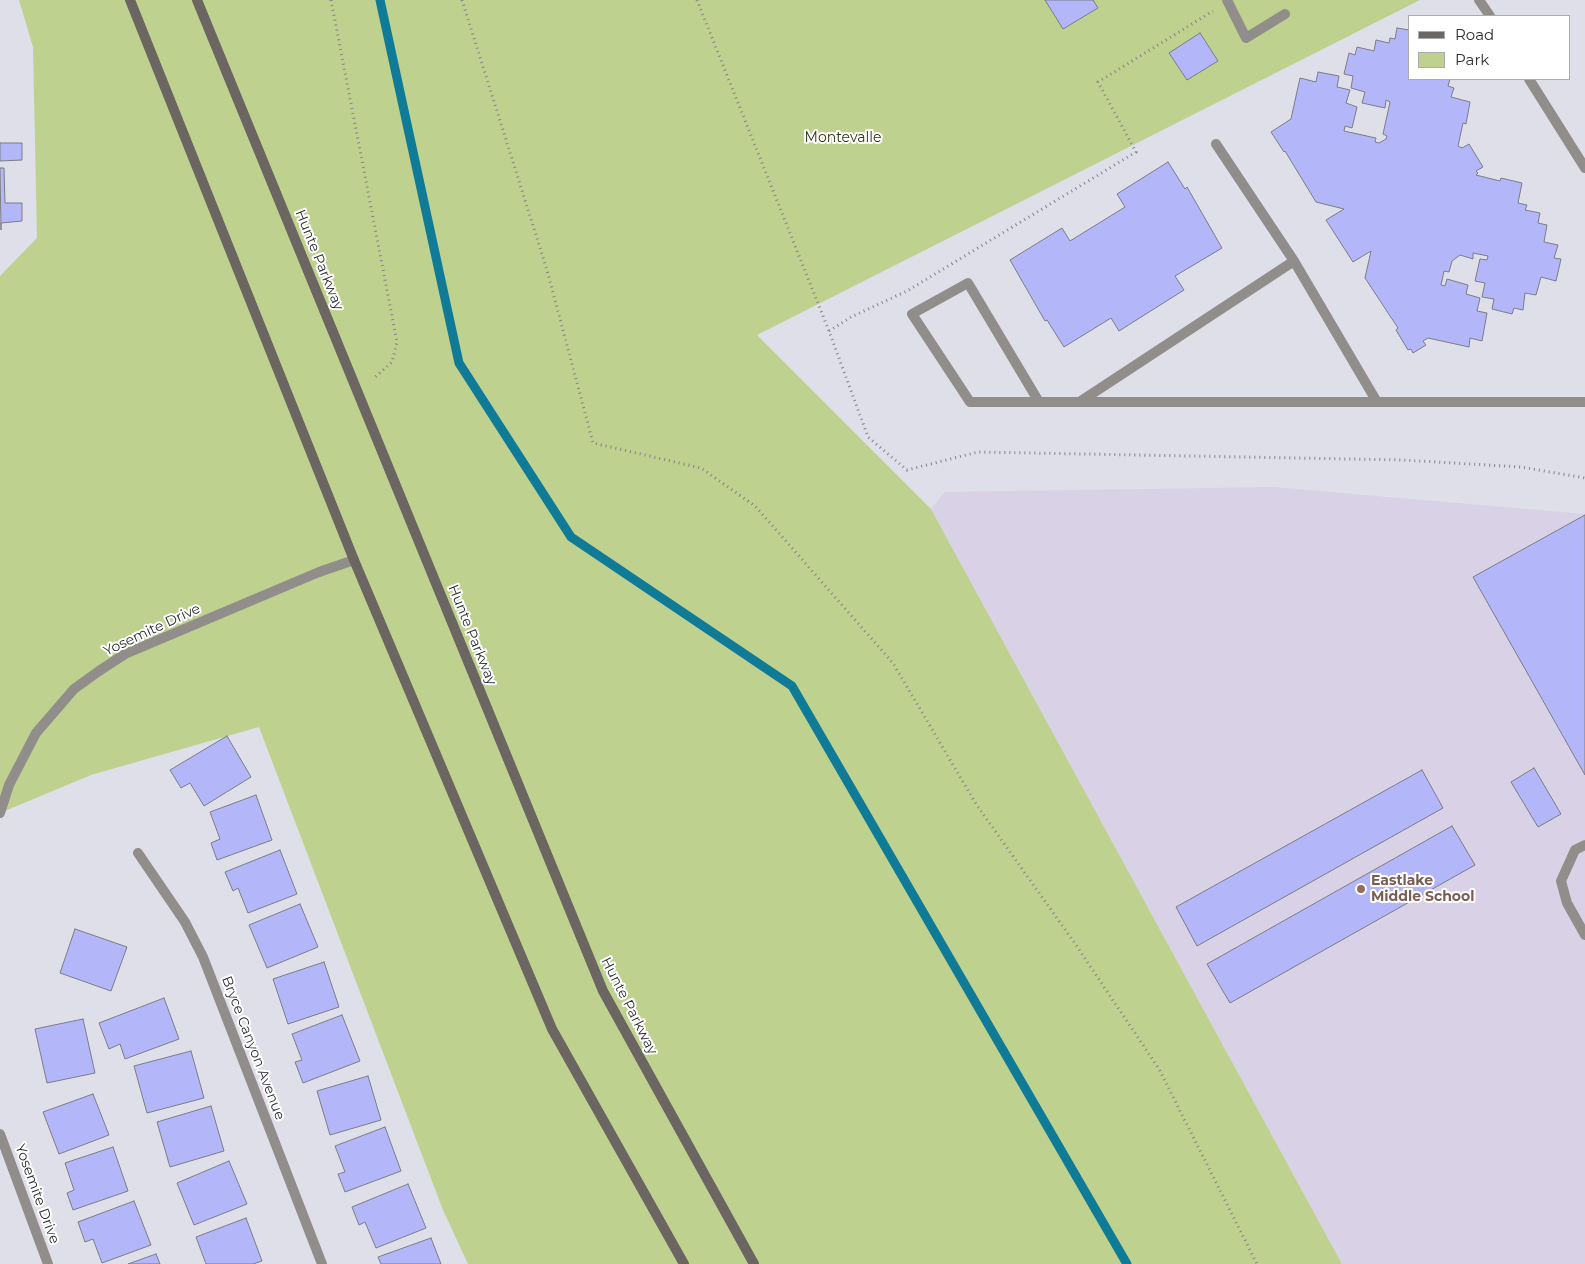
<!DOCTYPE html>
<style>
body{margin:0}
#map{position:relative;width:1585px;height:1264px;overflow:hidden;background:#dedfe9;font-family:Montserrat,sans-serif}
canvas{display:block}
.legend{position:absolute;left:1408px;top:15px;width:162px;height:65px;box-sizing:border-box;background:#fff;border:1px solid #ababad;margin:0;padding:6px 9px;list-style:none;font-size:15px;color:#2d2e32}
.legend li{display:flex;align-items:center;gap:10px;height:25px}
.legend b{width:25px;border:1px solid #ababad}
</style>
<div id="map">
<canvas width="1585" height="1264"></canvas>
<ul class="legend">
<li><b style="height:6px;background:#6b6661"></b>Road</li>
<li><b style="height:14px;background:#bfd18f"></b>Park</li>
</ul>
</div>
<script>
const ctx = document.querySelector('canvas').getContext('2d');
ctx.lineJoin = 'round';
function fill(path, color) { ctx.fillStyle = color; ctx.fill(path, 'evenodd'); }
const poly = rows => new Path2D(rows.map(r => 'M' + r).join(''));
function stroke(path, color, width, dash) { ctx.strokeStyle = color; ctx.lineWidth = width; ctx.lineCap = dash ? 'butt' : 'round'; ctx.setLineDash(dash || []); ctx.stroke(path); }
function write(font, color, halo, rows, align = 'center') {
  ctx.font = font + ' Montserrat,sans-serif'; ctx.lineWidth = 4; ctx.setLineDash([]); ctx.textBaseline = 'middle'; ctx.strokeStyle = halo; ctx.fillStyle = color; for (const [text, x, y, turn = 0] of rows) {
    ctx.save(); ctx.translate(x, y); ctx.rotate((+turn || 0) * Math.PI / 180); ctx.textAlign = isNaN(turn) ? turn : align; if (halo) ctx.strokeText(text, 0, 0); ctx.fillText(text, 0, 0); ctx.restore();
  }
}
const education = poly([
 [1273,487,1585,514,1585,1264,1342,1264,931,509,945,492]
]);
const green = poly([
 [19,0,1420,0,757,335,931,509,1342,1264,468,1264,443,1210,259,727,91,775,0,813,0,276,37,238,33,47]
]);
const stream = poly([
 [380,0,459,363,571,537,792,686,1127,1264]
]);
const building = poly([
 [1045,0,1093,0,1098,8,1063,29,1045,0],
 [1397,28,1409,30,1409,79,1450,79,1448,86,1454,88,1451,97,1470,102,1466,124,1463,123,1458,146,1462,148,1469,144,1483,167,1476,171,1478,173,1476,175,1500,181,1501,178,1522,183,1518,203,1527,205,1525,210,1540,213,1538,223,1547,225,1544,242,1558,245,1554,258,1561,259,1556,281,1541,277,1536,295,1525,293,1523,310,1514,308,1512,314,1492,309,1494,299,1482,297,1485,283,1475,281,1480,259,1487,260,1488,256,1473,253,1473,259,1460,255,1452,261,1449,272,1444,271,1441,285,1445,286,1447,279,1468,285,1466,294,1480,298,1477,311,1487,313,1482,341,1470,338,1469,347,1428,338,1423,341,1426,345,1413,353,1411,349,1408,350,1396,330,1398,328,1365,278,1371,251,1353,262,1326,220,1344,209,1316,202,1285,151,1284,152,1271,132,1291,119,1300,78,1316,82,1318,72,1339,76,1337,87,1350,90,1346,103,1357,107,1352,128,1345,126,1344,131,1376,138,1375,142,1379,143,1386,139,1387,136,1383,134,1390,102,1386,100,1385,108,1362,103,1365,92,1351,88,1353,76,1344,74,1349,53,1355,55,1357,47,1374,51,1376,40,1389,43,1390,38,1395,39,1397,28],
 [1200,33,1218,61,1187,80,1169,53,1200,33],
 [0,143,22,143,22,160,0,161,0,143],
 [1168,162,1185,189,1187,187,1222,248,1175,276,1184,290,1119,331,1111,318,1064,347,1047,320,1045,321,1010,260,1062,228,1070,241,1125,207,1117,194,1168,162],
 [0,168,4,168,5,203,22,203,22,221,1,223,1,230,0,168],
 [1585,515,1585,775,1473,577,1585,515],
 [227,736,251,777,204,806,190,783,181,788,170,770,227,736],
 [1534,768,1561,814,1538,827,1511,782,1534,768],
 [1422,770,1443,808,1197,946,1176,907,1422,770],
 [256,795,272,840,217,860,211,843,220,839,210,812,256,795],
 [1452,826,1475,865,1230,1003,1207,964,1452,826],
 [280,850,297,894,248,913,238,888,233,891,225,872,280,850],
 [300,904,318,947,267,968,249,925,300,904],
 [75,929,127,947,111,991,60,973,75,929],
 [324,962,339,1007,288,1024,273,979,324,962],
 [164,998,179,1039,125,1059,120,1044,109,1049,99,1023,164,998],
 [342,1015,360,1061,303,1083,295,1062,302,1060,292,1034,342,1015],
 [83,1019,95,1073,47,1083,35,1029,83,1019],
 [191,1051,204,1098,147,1113,134,1066,191,1051],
 [368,1076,381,1120,330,1135,317,1091,368,1076],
 [93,1094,109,1135,59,1154,43,1112,93,1094],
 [211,1106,224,1151,170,1167,157,1122,211,1106],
 [385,1127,401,1171,345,1192,338,1174,345,1172,335,1146,385,1127],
 [113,1147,128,1191,73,1210,67,1193,74,1190,65,1163,113,1147],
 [229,1161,247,1204,194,1225,177,1183,229,1161],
 [408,1184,426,1228,376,1248,365,1222,359,1225,352,1207,408,1184],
 [134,1201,151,1245,102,1263,93,1239,85,1242,78,1222,134,1201],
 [246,1218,262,1261,253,1264,206,1264,196,1237,246,1218],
 [431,1238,441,1264,381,1264,378,1257,431,1238],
 [156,1254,160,1264,128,1264,156,1254]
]);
const path = poly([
 [331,0,397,342,392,362,373,379],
 [462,0,547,270,593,443,701,468,755,506,893,663,976,804,1076,945,1159,1069,1257,1264],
 [697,0,829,331,868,437,907,470,978,452,1403,460,1521,467,1585,478],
 [829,331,851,317,907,291,1136,152,1098,82,1213,11]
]);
const service = poly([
 [1227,0,1246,38,1285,14],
 [1294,261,1377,402],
 [1081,401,1294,261,1216,144],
 [1039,402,968,283,912,314,970,402,1585,402],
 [1585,845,1575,850,1561,881,1567,903,1585,935]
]);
const minor = poly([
 [0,813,9,785,36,733,74,689,99,671,125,654,319,572,354,560],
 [138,853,185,922,203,957,322,1264],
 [0,1134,48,1264]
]);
const tertiary = poly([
 [1479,0,1490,16],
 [1529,79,1585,168]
]);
const secondary = poly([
 [130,0,354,560,552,1029,684,1264],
 [197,0,603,991,754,1264]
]);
const markers = [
 [1361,889,5,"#8d6e63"]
];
const parkNames = [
 ["Montevalle",843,138]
];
const streetNames = [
 ["Hunte Parkway",319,260,68],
 ["Yosemite Drive",152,630,-25],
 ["Hunte Parkway",472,635,68],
 ["Hunte Parkway",629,1006,63],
 ["Bryce Canyon Avenue",253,1048,69],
 ["Yosemite Drive",37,1194,70]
];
const educationNames = [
 ["Eastlake",1371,881],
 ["Middle School",1371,897]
];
fill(education, '#d9d2e7');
fill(green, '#bfd18f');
stroke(stream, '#107b96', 9);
fill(building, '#b3b7fa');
stroke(building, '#7b7c85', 1);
stroke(path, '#83848a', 3, [1, 4]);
stroke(service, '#918d8a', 10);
stroke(minor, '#918d8a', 10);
stroke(tertiary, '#918d8a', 10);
stroke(secondary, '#6b6661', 10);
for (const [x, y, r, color] of markers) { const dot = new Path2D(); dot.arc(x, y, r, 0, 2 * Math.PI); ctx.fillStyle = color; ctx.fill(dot); stroke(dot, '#fff', 2); }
write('14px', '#2d3610', '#fff', parkNames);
write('14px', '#2d2e32', '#fff', streetNames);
write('bold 14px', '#785e54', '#fff', educationNames, 'left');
</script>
